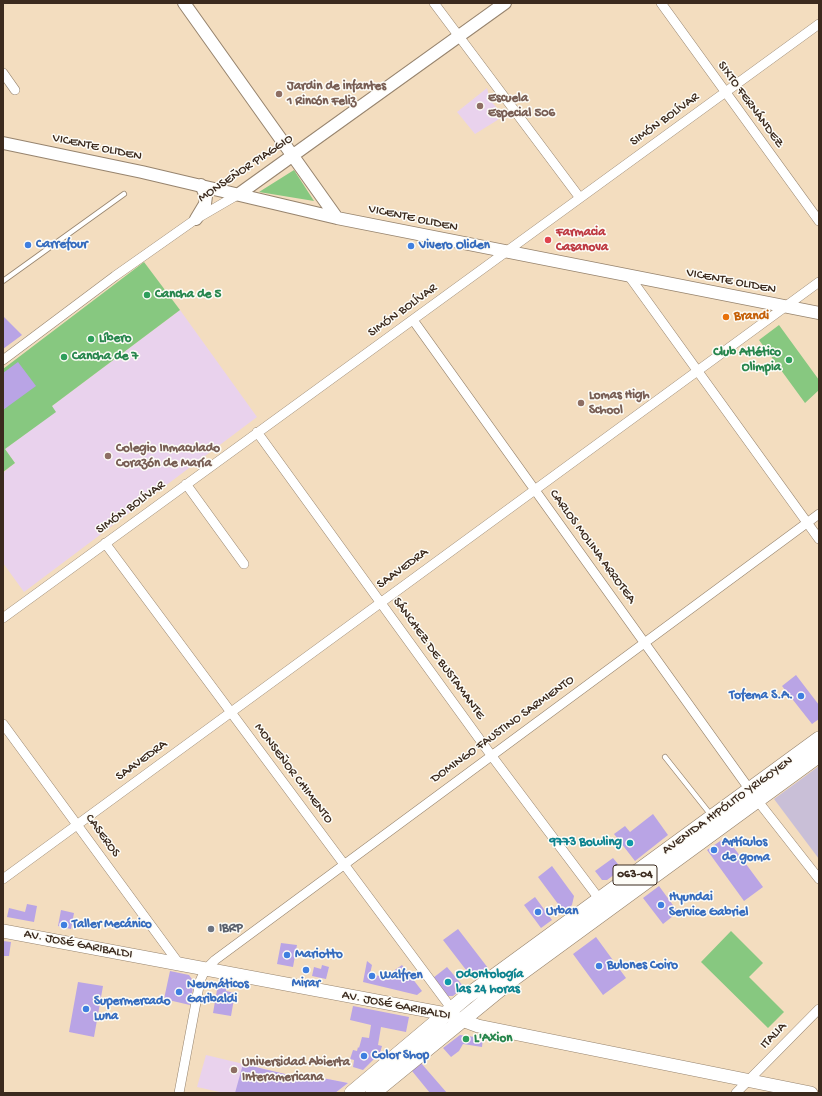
<!DOCTYPE html>
<meta charset="utf-8">
<style>
body{margin:0}
#map{position:relative;width:822px;height:1096px;overflow:hidden;background:#f3ddbf;font-family:"Gochi Hand",sans-serif}
canvas{display:block}
.frame{position:absolute;inset:0;border:4px solid #3b2a1e;pointer-events:none}
</style>
<div id="map">
<canvas width="822" height="1096"></canvas>
<div class="frame"></div>
</div>
<script>
const ctx = document.querySelector('canvas').getContext('2d');
ctx.lineJoin = 'round';
function fill(path, color) { ctx.fillStyle = color; ctx.fill(path, 'evenodd'); }
const poly = rows => new Path2D(rows.map(r => 'M' + r).join(''));
function stroke(path, color, width, dash) { ctx.strokeStyle = color; ctx.lineWidth = width; ctx.lineCap = dash ? 'butt' : 'round'; ctx.setLineDash(dash || []); ctx.stroke(path); }
function write(font, color, halo, rows, align = 'center') {
  ctx.font = font + ' "Gochi Hand",sans-serif'; ctx.lineWidth = 3; ctx.setLineDash([]); ctx.textBaseline = 'middle'; ctx.strokeStyle = halo; ctx.fillStyle = color; for (const [text, x, y, turn = 0] of rows) {
    ctx.save(); ctx.translate(x, y); ctx.rotate((+turn || 0) * Math.PI / 180); ctx.textAlign = isNaN(turn) ? turn : align; if (halo) ctx.strokeText(text, 0, 0); ctx.fillText(text, 0, 0); ctx.restore();
  }
}
const built = poly([
 [487,88,490,100,504,116,475,134,457,112],
 [180,310,257,417,24,592,3,563,3,473,15,463,5,449,55,412,52,406],
 [206,1055,306,1079,307,1075,348,1083,335,1093,224,1093,197,1087]
]);
const industrial = poly([
 [819,766,819,859,774,799]
]);
const green = poly([
 [294,170,314,201,259,192],
 [144,262,180,310,52,406,56,412,5,449,15,463,3,472,3,369],
 [779,325,819,380,819,390,805,403,759,340],
 [731,931,763,963,749,977,784,1012,768,1028,701,962]
]);
const building = poly([
 [3,316,22,335,3,349],
 [18,362,36,386,3,410,3,373],
 [796,675,819,705,819,719,812,724,782,686],
 [653,814,668,835,635,861,614,834,625,826,630,832],
 [726,837,763,887,744,901,707,850],
 [613,858,622,869,607,880,602,880,595,871],
 [552,866,574,896,572,905,564,912,538,877],
 [659,886,678,912,663,924,643,898],
 [535,897,552,920,541,928,524,905],
 [27,904,37,906,34,922,7,917,9,908,25,912],
 [61,910,74,913,71,929,58,926],
 [458,929,488,968,473,979,443,940],
 [596,937,626,978,603,995,573,954],
 [3,941,11,942,9,956,3,956],
 [281,943,297,945,293,967,277,964],
 [367,961,372,965,370,974,389,978,389,974,402,965,422,991,417,995,363,982],
 [322,965,329,967,326,979,312,976,314,967,321,969],
 [447,967,464,987,453,996,447,996,433,978],
 [170,971,189,975,194,982,190,1005,164,999],
 [78,982,103,986,94,1037,69,1032],
 [220,982,227,983,226,991,235,993,231,1016,213,1013,218,984],
 [353,1006,409,1017,406,1032,381,1027,378,1045,382,1046,380,1053,363,1070,353,1067,354,1060,350,1059,353,1050,357,1051,358,1047,359,1048,362,1037,369,1038,371,1025,350,1020],
 [460,1035,483,1038,482,1047,463,1044,459,1051,451,1057,443,1048],
 [421,1063,447,1093,430,1093,412,1071],
 [243,1064,306,1079,307,1075,348,1083,335,1093,235,1093]
]);
const service = poly([
 [3,281,124,194],
 [665,757,711,815]
]);
const minor = poly([
 [434,3,580,198],
 [661,3,819,221],
 [3,73,15,90],
 [629,276,819,539],
 [413,320,750,790],
 [3,360,115,276,196,219,239,194],
 [257,432,491,755,600,900],
 [186,484,244,564],
 [105,543,454,1012],
 [3,618,819,24],
 [3,724,180,965],
 [757,800,819,879],
 [3,879,819,282],
 [179,1093,200,981,205,970,215,960,819,514],
 [736,1093,819,1009]
]);
const tertiary = poly([
 [184,3,337,218],
 [3,143,142,172,337,218,819,313],
 [239,194,505,3],
 [196,219,205,204,206,196,201,185]
]);
const secondary = poly([
 [3,931,446,1014,478,1026,811,1093]
]);
const primary = poly([
 [352,1093,466,997,819,739],
 [373,1093,510,981,819,755]
]);
const markers = [
 [279,94,4,"#8d6e63"],
 [480,106,4,"#8d6e63"],
 [548,240,4,"#e0444e"],
 [28,245,4,"#3f7fe0"],
 [411,246,4,"#3f7fe0"],
 [147,295,4,"#2e9e5b"],
 [726,317,4,"#e8710a"],
 [91,339,4,"#2e9e5b"],
 [64,357,4,"#2e9e5b"],
 [789,360,4,"#2e9e5b"],
 [581,403,4,"#8d6e63"],
 [108,456,4,"#8d6e63"],
 [801,696,4,"#3f7fe0"],
 [630,843,4,"#0f9aa8"],
 [714,850,4,"#3f7fe0"],
 [661,905,4,"#3f7fe0"],
 [538,912,4,"#3f7fe0"],
 [64,925,4,"#3f7fe0"],
 [211,929,4,"#6b7280"],
 [287,955,4,"#3f7fe0"],
 [599,966,4,"#3f7fe0"],
 [306,970,4,"#3f7fe0"],
 [372,976,4,"#3f7fe0"],
 [448,982,4,"#0f9aa8"],
 [179,992,4,"#3f7fe0"],
 [86,1009,4,"#3f7fe0"],
 [466,1039,4,"#2e9e5b"],
 [364,1056,4,"#3f7fe0"],
 [234,1070,4,"#8d6e63"]
];
const shields = [
 [635,875,44]
];
const shieldNames = [
 ["063-04",635,875]
];
const educationNames = [
 ["Jardin de infantes",287,87],
 ["1 Rincón Feliz",287,102],
 ["Escuela",488,99],
 ["Especial 506",488,114],
 ["Lomas High",589,396],
 ["School",589,411],
 ["Colegio Inmaculado",116,449],
 ["Corazón de María",116,464],
 ["Universidad Abierta",242,1063],
 ["Interamericana",242,1078]
];
const streetNames = [
 ["SIXTO FERNÁNDEZ",750,105,54],
 ["SIMÓN BOLÍVAR",665,120,-36],
 ["VICENTE OLIDEN",97,148,12],
 ["MONSEÑOR PIAGGIO",246,169,-34],
 ["VICENTE OLIDEN",413,219,12],
 ["VICENTE OLIDEN",731,282,11],
 ["SIMÓN BOLÍVAR",403,311,-36],
 ["SIMÓN BOLÍVAR",131,508,-36],
 ["CARLOS MOLINA ARROTEA",592,547,54],
 ["SAAVEDRA",403,569,-36],
 ["SÁNCHEZ DE BUSTAMANTE",438,659,54],
 ["DOMINGO FAUSTINO SARMIENTO",503,730,-36],
 ["SAAVEDRA",142,761,-36],
 ["MONSEÑOR CHIMENTO",293,774,53],
 ["AVENIDA HIPÓLITO YRIGOYEN",728,806,-36],
 ["CASEROS",102,836,54],
 ["AV. JOSÉ GARIBALDI",78,945,11],
 ["AV. JOSÉ GARIBALDI",396,1006,11],
 ["ITALIA",774,1036,-46]
];
const healthNames = [
 ["Farmacia",556,233],
 ["Casanova",556,248]
];
const shopNames = [
 ["Carrefour",36,245],
 ["Vivero Oliden",419,246],
 ["Tofema S.A.",793,696,"right"],
 ["Artículos",722,843],
 ["de goma",722,858],
 ["Hyundai",669,898],
 ["Service Gabriel",669,913],
 ["Urban",546,912],
 ["Taller Mecánico",72,925],
 ["Mariotto",295,955],
 ["Bulones Coiro",607,966],
 ["Walfren",380,976],
 ["Mirar",306,984,"center"],
 ["Neumáticos",187,985],
 ["Garibaldi",187,1000],
 ["Supermercado",94,1002],
 ["Luna",94,1017],
 ["Color Shop",372,1056]
];
const leisureNames = [
 ["Cancha de 5",155,295],
 ["Líbero",99,339],
 ["Club Atlético",781,353,"right"],
 ["Olimpia",781,368,"right"],
 ["Cancha de 7",72,357],
 ["L'Axion",474,1039]
];
const foodNames = [
 ["Brandi",734,317]
];
const cultureNames = [
 ["9773 Bowling",622,843],
 ["Odontología",456,975,"left"],
 ["las 24 horas",456,990,"left"]
];
const worshipNames = [
 ["IBRP",219,929]
];
fill(built, '#e9d2ed');
fill(industrial, '#c9bfd7');
fill(green, '#87c880');
fill(building, '#b9a4e5');
stroke(service, '#97846e', 6);
stroke(minor, '#97846e', 10);
stroke(tertiary, '#97846e', 14);
stroke(secondary, '#97846e', 14);
stroke(primary, '#97846e', 16);
stroke(service, '#fff', 4.5);
stroke(minor, '#fff', 9);
stroke(tertiary, '#fff', 12);
stroke(secondary, '#fff', 13);
stroke(primary, '#fff', 15);
for (const [x, y, r, color] of markers) { const dot = new Path2D(); dot.arc(x, y, r, 0, 2 * Math.PI); ctx.fillStyle = color; ctx.fill(dot); stroke(dot, '#fdfcf7', 1.5); }
for (const [x, y, w] of shields) { const box = new Path2D(); box.roundRect(x - w / 2, y - 10, w, 20, 3); ctx.fillStyle = '#fdfcf7'; ctx.fill(box); stroke(box, '#3b2a1e', 1); }
write('bold 12px', '#3b2a1e', null, shieldNames);
write('bold 13px', '#785e54', '#fdfcf7', educationNames, 'left');
write('13px', '#3b2a1e', '#fdfcf7', streetNames);
write('bold 13px', '#be3a42', '#fdfcf7', healthNames, 'left');
write('bold 13px', '#366cbe', '#fdfcf7', shopNames, 'left');
write('bold 13px', '#27864d', '#fdfcf7', leisureNames, 'left');
write('bold 13px', '#c56008', '#fdfcf7', foodNames, 'left');
write('bold 13px', '#0d838f', '#fdfcf7', cultureNames, 'right');
write('bold 13px', '#5b616d', '#fdfcf7', worshipNames, 'left');
</script>
